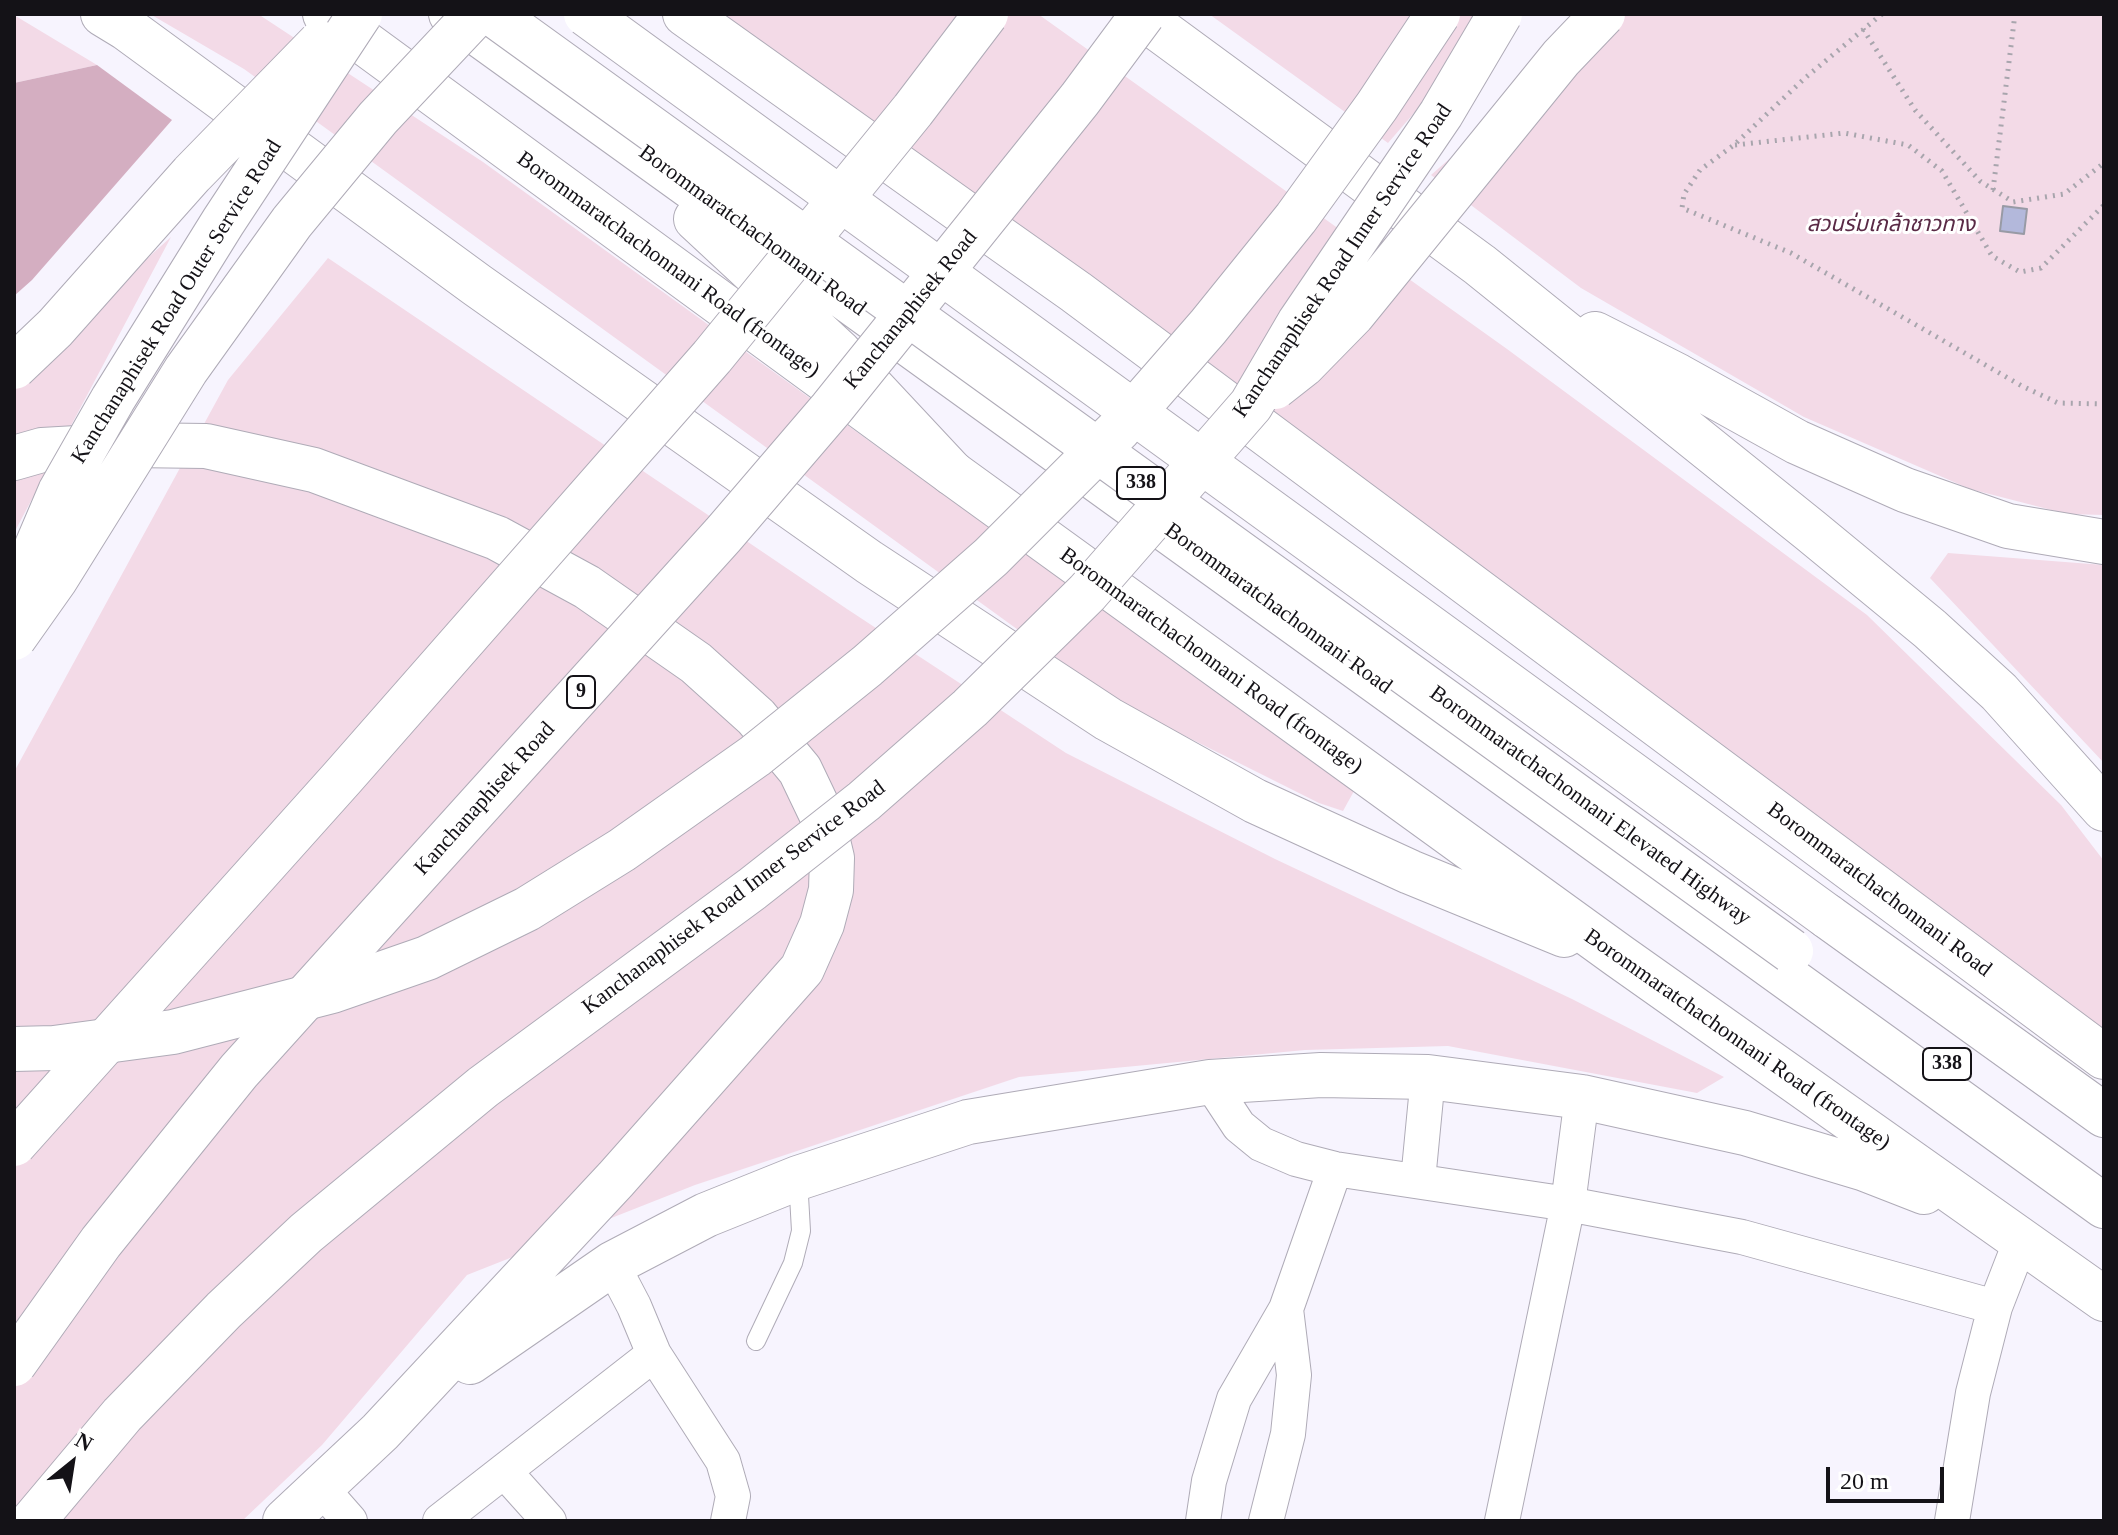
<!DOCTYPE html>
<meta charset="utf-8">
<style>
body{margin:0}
#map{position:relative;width:2118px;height:1535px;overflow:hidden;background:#f7f4fe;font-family:"Times New Roman",serif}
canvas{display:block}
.frame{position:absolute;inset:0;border:16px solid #141217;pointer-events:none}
.north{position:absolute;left:32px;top:1423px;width:80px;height:80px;-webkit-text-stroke:6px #fff;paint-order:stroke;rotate:30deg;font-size:22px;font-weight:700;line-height:32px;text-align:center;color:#141217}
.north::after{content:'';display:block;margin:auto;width:28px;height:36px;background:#141217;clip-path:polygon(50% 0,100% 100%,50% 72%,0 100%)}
.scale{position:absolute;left:1826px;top:1467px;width:118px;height:36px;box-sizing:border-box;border:4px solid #141217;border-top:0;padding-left:10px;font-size:24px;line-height:28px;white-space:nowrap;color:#141217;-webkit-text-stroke:6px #fff;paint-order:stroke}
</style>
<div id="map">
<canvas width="2118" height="1535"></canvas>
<div class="frame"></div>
<div class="north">N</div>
<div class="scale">20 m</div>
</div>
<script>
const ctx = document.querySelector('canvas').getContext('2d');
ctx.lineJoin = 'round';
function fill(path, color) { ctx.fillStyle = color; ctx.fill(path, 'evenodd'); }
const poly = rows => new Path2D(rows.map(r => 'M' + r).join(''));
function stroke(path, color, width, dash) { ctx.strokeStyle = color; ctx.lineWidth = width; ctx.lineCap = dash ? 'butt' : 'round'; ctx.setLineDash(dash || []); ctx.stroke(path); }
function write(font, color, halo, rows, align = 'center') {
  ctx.font = font + ' "Times New Roman","Noto Sans Thai",serif'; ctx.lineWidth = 6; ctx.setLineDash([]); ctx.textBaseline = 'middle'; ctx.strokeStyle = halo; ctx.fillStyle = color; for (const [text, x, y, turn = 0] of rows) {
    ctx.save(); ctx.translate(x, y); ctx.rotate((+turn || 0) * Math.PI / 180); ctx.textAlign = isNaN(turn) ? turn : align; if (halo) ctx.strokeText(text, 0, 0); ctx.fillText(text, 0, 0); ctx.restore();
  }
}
const green = poly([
 [150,14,258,14,483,162,1354,791,1343,811,1319,803,1119,703,244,69],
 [699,14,1038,14,1507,349,1867,615,2061,805,2104,861,2104,1034],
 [1209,14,1500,14,1388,143],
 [1615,14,2104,14,2104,515,2067,514,1970,489,1804,417,1581,288,1431,175],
 [14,15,97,65,14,83],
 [171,237,14,533,14,378],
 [328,258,847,609,1066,753,1275,859,1572,999,1724,1077,1697,1093,1448,1046,1305,1050,1019,1077,695,1185,467,1275,322,1445,242,1521,14,1521,14,772,228,380],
 [1948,553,2104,565,2104,763,1930,578]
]);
const forest = poly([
 [97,65,172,120,32,280,14,296,14,83]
]);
const building = poly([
 [2003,206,2027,209,2024,234,2000,231,2003,206]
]);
const path = poly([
 [1882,14,1805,78,1734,145,1700,170,1684,194,1682,208,1791,253,2022,386,2058,403,2104,404],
 [1863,29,1915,110,1980,181,2013,202,2064,194,2104,163],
 [1735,145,1844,133,1908,145,1942,171,1992,256,2020,272,2041,268,2104,205],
 [1993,190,2015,14]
]);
const lane = poly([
 [756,1341,793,1263,801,1231,798,1178]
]);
const street = poly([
 [1210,1082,1239,1126,1261,1144,1296,1159,1335,1169,1568,1204,1742,1237,1995,1307],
 [1418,1180,1428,1077],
 [612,1264,634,1306,654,1354,723,1461,733,1496,728,1521],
 [505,1472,549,1521],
 [321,1488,350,1521],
 [440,1521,654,1354],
 [1203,1521,1209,1481,1234,1399,1286,1309,1335,1169],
 [1266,1521,1288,1434,1294,1375,1286,1309],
 [1502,1521,1568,1204,1582,1097],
 [1952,1521,1973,1393,1995,1307,2021,1240]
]);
const secondary = poly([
 [103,14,126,28,477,285,869,562,1108,719,1255,801,1410,872,1564,935],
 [325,14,952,473,1619,956,2104,1299],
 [1138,14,1480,265,1811,531,1930,629,1999,692,2104,809],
 [1595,334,1678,376,1797,442,1905,490,2008,526,2104,542],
 [14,458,42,450,130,445,206,446,314,470,497,538,587,587,696,663,756,717,800,770,822,816,832,858,831,890,822,924,802,969,616,1179,380,1432,285,1521],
 [470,1362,612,1264,706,1215,798,1178,968,1122,1210,1082,1321,1075,1428,1077,1582,1097,1745,1133,1865,1169,1924,1192]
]);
const primary = poly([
 [967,215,1076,292,2104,1057],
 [880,323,2104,1206],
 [1827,916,2104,1115]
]);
const highway = poly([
 [451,14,880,323],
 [685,14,967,215],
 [696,219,838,351,952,473]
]);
const secondaryBridge = poly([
 [14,367,55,328,192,174,320,43],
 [1275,387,1303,365,1353,314,1561,58,1603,14],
 [14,600,60,492,113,399,223,222,360,14],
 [14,638,55,580,186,370,292,222,378,118,476,14],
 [14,1049,54,1048,173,1032,332,991,427,958,527,909,622,850,755,756,867,666,991,557,1118,430,1208,327,1296,218,1377,106,1438,14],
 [33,1521,122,1415,224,1310,306,1233,483,1087,752,889,864,801,970,708,1087,593,1251,405,1299,323,1441,114,1500,14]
]);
const primaryBridge = poly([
 [493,14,1791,951],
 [586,14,1827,916]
]);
const highwayBridge = poly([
 [14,1144,343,777,712,357,913,110,986,14],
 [14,1364,101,1242,239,1071,723,535,831,409,1080,99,1143,14]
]);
const shields = [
 [1141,483,48],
 [581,692,28],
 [1947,1064,48]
];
const shieldNames = [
 ["338",1141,483],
 ["9",581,692],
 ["338",1947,1064]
];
const parkNames = [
 ["สวนร่มเกล้าชาวทาง",1891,225]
];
const streetNames = [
 ["Borommaratchachonnani Road",752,231,36],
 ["Kanchanaphisek Road Inner Service Road",1343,261,-56],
 ["Borommaratchachonnani Road (frontage)",668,265,36],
 ["Kanchanaphisek Road Outer Service Road",177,302,-58],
 ["Kanchanaphisek Road",911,310,-51],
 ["Borommaratchachonnani Road",1278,609,36],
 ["Borommaratchachonnani Road (frontage)",1211,661,36],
 ["Kanchanaphisek Road",485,799,-48],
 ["Borommaratchachonnani Elevated Highway",1590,806,36],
 ["Borommaratchachonnani Road",1879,890,37],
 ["Kanchanaphisek Road Inner Service Road",734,898,-37],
 ["Borommaratchachonnani Road (frontage)",1737,1040,35]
];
fill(green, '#f3dae7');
fill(forest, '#d4aec1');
fill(building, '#b3b8db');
stroke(building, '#989aa5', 2);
stroke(lane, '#afabb7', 20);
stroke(street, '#afabb7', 36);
stroke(secondary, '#afabb7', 46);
stroke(primary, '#afabb7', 46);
stroke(highway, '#afabb7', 46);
stroke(path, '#a8a5ad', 5, [2, 6]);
stroke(lane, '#fff', 18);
stroke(street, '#fff', 34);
stroke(secondary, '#fff', 44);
stroke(primary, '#fff', 44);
stroke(highway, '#fff', 44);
stroke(secondaryBridge, '#afabb7', 46, []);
stroke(primaryBridge, '#afabb7', 46, []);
stroke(highwayBridge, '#afabb7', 46, []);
stroke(secondaryBridge, '#fff', 44);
stroke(primaryBridge, '#fff', 44);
stroke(highwayBridge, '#fff', 44);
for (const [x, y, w] of shields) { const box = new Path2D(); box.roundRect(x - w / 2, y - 16, w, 32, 6); ctx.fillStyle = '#fff'; ctx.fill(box); stroke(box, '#141217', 2); }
write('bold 20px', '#141217', null, shieldNames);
write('italic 22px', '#5a2a46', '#fff', parkNames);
write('22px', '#141217', '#fff', streetNames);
</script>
